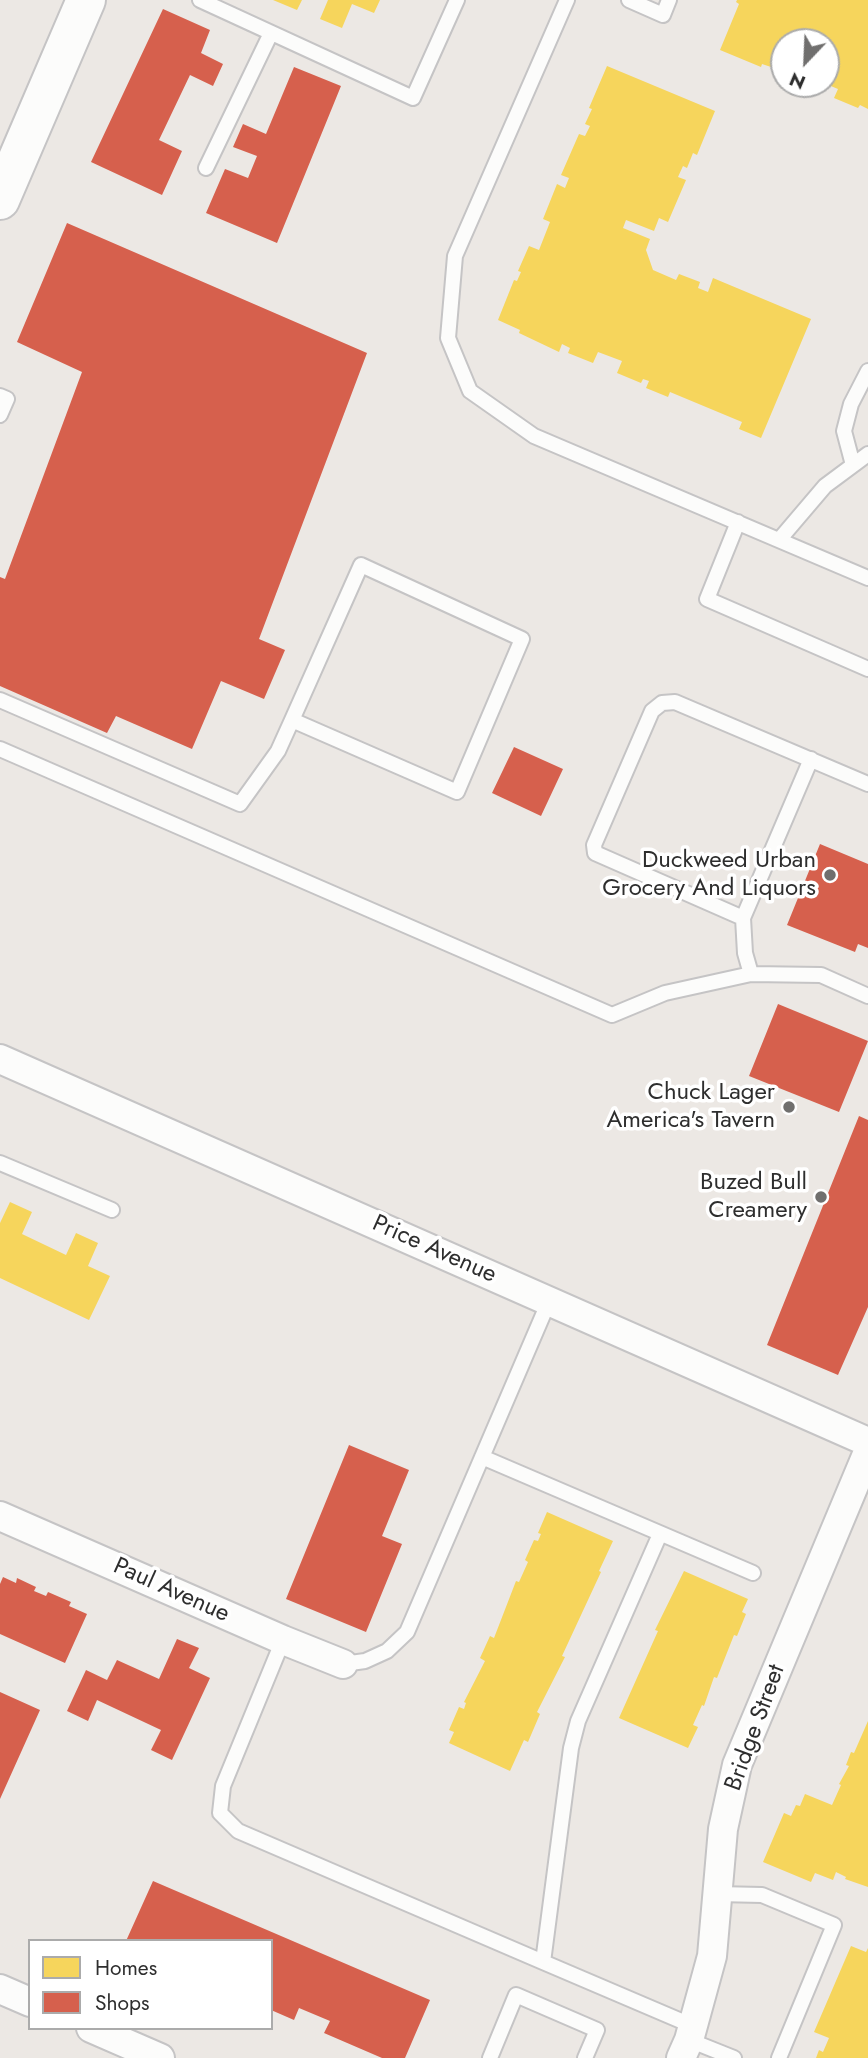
<!DOCTYPE html>
<style>
body{margin:0}
#map{position:relative;width:868px;height:2058px;overflow:hidden;background:#ece8e4;font-family:Jost,sans-serif}
canvas{display:block}
.legend{position:absolute;left:28px;top:1939px;width:245px;height:91px;box-sizing:border-box;background:#fff;border:2px solid #ababab;margin:0;padding:9px 12px;list-style:none;font-size:21px;color:#2e2e2e}
.legend li{display:flex;align-items:center;gap:14px;height:35px}
.legend b{width:35px;border:2px solid #ababab}
.north{position:absolute;left:770px;top:28px;width:70px;height:70px;box-sizing:border-box;background:#fff;border:2px solid #ababab;border-radius:50%;rotate:203deg;font-size:19px;font-weight:700;line-height:28px;text-align:center;color:#2e2e2e}
.north::after{content:'';display:block;margin:auto;width:24px;height:32px;background:#706f6e;clip-path:polygon(50% 0,100% 100%,50% 72%,0 100%)}
</style>
<div id="map">
<canvas width="868" height="2058"></canvas>
<ul class="legend">
<li><b style="height:19px;background:#f6d55c"></b>Homes</li>
<li><b style="height:19px;background:#d6604d"></b>Shops</li>
</ul>
<div class="north">N</div>
</div>
<script>
const ctx = document.querySelector('canvas').getContext('2d');
ctx.lineJoin = 'round';
function fill(path, color) { ctx.fillStyle = color; ctx.fill(path, 'evenodd'); }
const poly = rows => new Path2D(rows.map(r => 'M' + r).join(''));
function stroke(path, color, width, dash) { ctx.strokeStyle = color; ctx.lineWidth = width; ctx.lineCap = dash ? 'butt' : 'round'; ctx.setLineDash(dash || []); ctx.stroke(path); }
function write(font, color, halo, rows, align = 'center') {
  ctx.font = font + ' Jost,sans-serif'; ctx.lineWidth = 7; ctx.setLineDash([]); ctx.textBaseline = 'middle'; ctx.strokeStyle = halo; ctx.fillStyle = color; for (const [text, x, y, turn = 0] of rows) {
    ctx.save(); ctx.translate(x, y); ctx.rotate((+turn || 0) * Math.PI / 180); ctx.textAlign = isNaN(turn) ? turn : align; if (halo) ctx.strokeText(text, 0, 0); ctx.fillText(text, 0, 0); ctx.restore();
  }
}
const homes = poly([
 [273,0,302,0,297,10],
 [328,0,380,0,374,13,352,4,342,28,320,19],
 [737,0,868,0,868,109,860,105,858,108,834,98,838,89,826,84,826,42,784,42,784,76,773,72,774,68,762,64,761,67,720,50,739,4,736,2],
 [607,66,715,111,697,155,693,153,687,168,683,166,678,177,686,180,668,222,659,218,654,231,626,220,623,228,650,239,646,250,653,270,676,280,679,274,700,282,698,288,708,292,713,278,811,319,761,438,739,429,742,422,670,392,668,397,646,388,649,381,643,379,641,383,617,373,622,361,598,352,593,363,568,353,570,348,562,344,559,352,519,333,520,330,498,320,514,280,517,281,521,272,518,271,529,246,539,250,550,222,543,219,557,184,565,188,569,178,561,175,579,134,585,136,590,126,585,124,592,109,589,108],
 [10,1202,32,1212,22,1234,66,1255,76,1233,98,1243,88,1266,110,1276,89,1320,0,1278,0,1223],
 [547,1512,613,1541,599,1571,601,1572,562,1656,565,1657,537,1712,540,1714,528,1742,524,1740,510,1771,449,1743,454,1732,449,1730,459,1707,464,1709,466,1703,464,1702,485,1661,480,1658,490,1636,494,1638,516,1581,519,1582,528,1562,525,1560,534,1540,538,1541,541,1534,538,1533],
 [684,1571,748,1599,742,1612,746,1614,737,1636,734,1635,717,1678,714,1677,704,1706,702,1705,693,1725,698,1727,688,1748,619,1718,658,1631,655,1630],
 [868,1721,868,1887,845,1879,846,1877,836,1872,833,1880,815,1873,811,1882,763,1862,784,1813,791,1816,796,1805,800,1806,805,1794,832,1805,841,1785,839,1784,849,1766,846,1765,851,1752,854,1753],
 [851,1946,866,1952,868,1948,868,2058,816,2058,819,2050,823,2052,829,2038,814,2032]
]);
const shops = poly([
 [163,9,210,30,201,53,223,64,213,86,190,75,159,140,182,151,162,195,91,162],
 [294,67,341,86,277,243,206,213,225,169,248,178,257,156,233,147,243,124,266,134],
 [67,223,367,353,259,639,285,650,264,699,221,681,192,749,116,716,107,733,0,686,0,577,5,579,82,372,17,342],
 [514,747,563,769,541,816,492,793],
 [820,844,868,864,868,948,858,944,855,952,787,925],
 [778,1004,868,1041,839,1112,749,1076],
 [859,1116,868,1120,868,1307,838,1375,767,1345],
 [349,1445,409,1470,382,1536,402,1544,366,1632,286,1599],
 [3,1577,16,1583,17,1578,36,1587,34,1591,46,1596,48,1592,71,1602,69,1606,87,1614,65,1663,0,1634,0,1584],
 [177,1639,199,1648,189,1668,210,1678,172,1760,151,1750,161,1730,97,1700,88,1721,67,1711,86,1670,107,1680,117,1660,159,1679],
 [0,1692,40,1710,0,1799],
 [153,1881,430,2000,405,2058,382,2058,324,2033,330,2021,299,2008,294,2020,271,2010,271,1941,126,1941]
]);
const lane = poly([
 [200,0,413,98,457,0],
 [567,0,455,256,448,338,470,391,534,436,868,578],
 [629,0,663,15,669,0],
 [206,168,271,33],
 [0,396,7,399,0,415],
 [853,465,844,431,851,404,868,371],
 [738,522,707,599,868,669],
 [779,540,825,486,868,454],
 [0,700,240,804,278,751,292,720,361,565,522,639,457,792,292,720],
 [0,749,612,1015,665,993,751,974,821,975,868,996],
 [743,918,595,853,594,845,652,711,662,703,675,702,868,784],
 [751,974,745,953,743,918,811,759],
 [0,1163,112,1210],
 [482,1457,753,1573],
 [660,1534,578,1721,571,1748,543,1962,693,2026],
 [283,1640,223,1786,220,1813,238,1831,543,1962],
 [343,1664,365,1661,387,1651,407,1632,549,1301],
 [717,1894,762,1895,834,1925,779,2058],
 [689,2040,734,2058],
 [490,2058,516,1995,597,2030,585,2058]
]);
const street = poly([
 [0,1059,868,1442],
 [0,1516,283,1640,343,1664],
 [0,1989,30,2002],
 [91,2028,160,2058],
 [681,2058,689,2040,712,1956,723,1829,737,1765,868,1452]
]);
const secondary = poly([
 [0,200,86,0]
]);
const markers = [
 [830,875,7,"#706f6e"],
 [789,1107,7,"#706f6e"],
 [821,1197,7,"#706f6e"]
];
const poiNames = [
 ["Duckweed Urban",816,861],
 ["Grocery And Liquors",816,889],
 ["Chuck Lager",775,1093],
 ["America's Tavern",775,1121],
 ["Buzed Bull",807,1183],
 ["Creamery",807,1211]
];
const streetNames = [
 ["Price Avenue",434,1250,24],
 ["Paul Avenue",171,1591,24],
 ["Bridge Street",756,1728,-70]
];
fill(homes, '#f6d55c');
fill(shops, '#d6604d');
stroke(lane, '#c5c4c5', 18);
stroke(street, '#c5c4c5', 32);
stroke(secondary, '#c5c4c5', 42);
stroke(lane, '#fcfcfb', 14);
stroke(street, '#fcfcfb', 28);
stroke(secondary, '#fcfcfb', 38);
for (const [x, y, r, color] of markers) { const dot = new Path2D(); dot.arc(x, y, r, 0, 2 * Math.PI); ctx.fillStyle = color; ctx.fill(dot); stroke(dot, '#fff', 2.5); }
write('24px', '#2e2e2e', '#fff', poiNames, 'right');
write('24px', '#2e2e2e', '#fff', streetNames);
</script>
